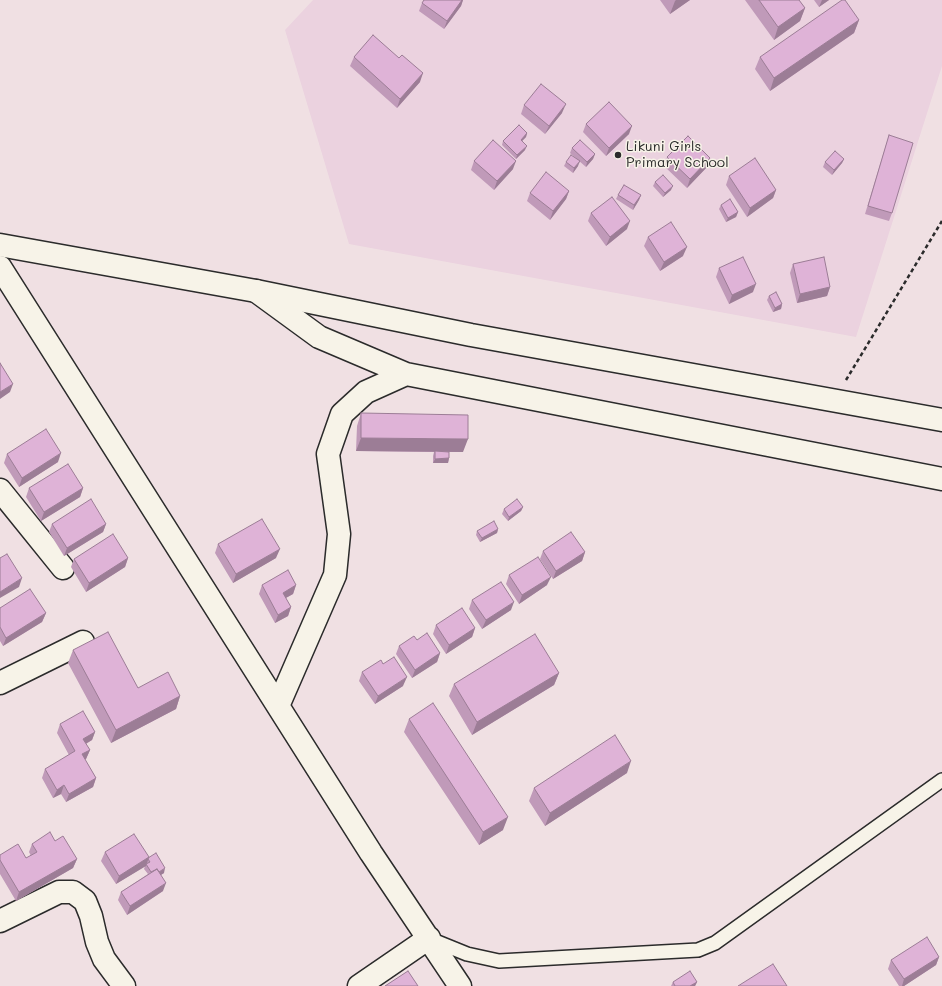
<!DOCTYPE html>
<style>
body{margin:0}
canvas{display:block;background:#f0e0e3}
</style>
<canvas width="942" height="986"></canvas>
<script>
const ctx = document.querySelector('canvas').getContext('2d');
ctx.lineJoin = 'round';
function fill(path, color) { ctx.fillStyle = color; ctx.fill(path, 'evenodd'); }
const poly = rows => new Path2D(rows.map(r => 'M' + r).join(''));
function stroke(path, color, width, dash) { ctx.strokeStyle = color; ctx.lineWidth = width; ctx.lineCap = dash ? 'butt' : 'round'; ctx.setLineDash(dash || []); ctx.stroke(path); }
function write(font, color, halo, rows, align = 'center') {
  ctx.font = font + ' Mali,sans-serif'; ctx.lineWidth = 3; ctx.setLineDash([]); ctx.textBaseline = 'middle'; ctx.strokeStyle = halo; ctx.fillStyle = color; for (const [text, x, y, turn = 0] of rows) {
    ctx.save(); ctx.translate(x, y); ctx.rotate((+turn || 0) * Math.PI / 180); ctx.textAlign = isNaN(turn) ? turn : align; if (halo) ctx.strokeText(text, 0, 0); ctx.fillText(text, 0, 0); ctx.restore();
  }
}
const built = poly([
 [313,0,942,0,942,66,856,337,349,244,285,30]
]);
const path = poly([
 [846,380,942,221]
]);
const service = poly([
 [430,939,467,954,499,961,698,950,715,943,942,780]
]);
const minor = poly([
 [0,267,371,853,460,986],
 [256,291,319,337,406,374,942,479],
 [0,490,63,568],
 [0,683,83,642],
 [278,706,335,575,339,534,328,454,342,414,366,392,406,374],
 [0,921,59,892,73,892,85,901,91,916,97,942,104,959,124,986],
 [359,986,429,938]
]);
const secondary = poly([
 [0,245,256,291,471,335,942,420]
]);
const wall = poly([
 [424,0,463,0,461,6,444,29,419,11,422,3],
 [660,0,690,0,670,14],
 [745,0,799,0,805,8,800,21,774,40],
 [814,0,829,0,819,7],
 [859,20,854,33,770,91,755,69,760,57],
 [354,57,420,82,397,108,350,66],
 [524,105,562,113,545,134,521,114],
 [586,124,629,134,606,156,583,132],
 [527,133,526,137,522,141,525,150,516,159,502,145,503,141],
 [889,135,892,213,889,221,865,214],
 [572,148,595,154,593,159,586,167,570,153],
 [667,157,707,167,687,188,664,166],
 [844,159,842,163,832,175,823,167,825,162],
 [474,161,513,169,494,190,471,170],
 [566,162,578,166,573,173,564,166],
 [729,176,776,190,773,198,747,217,726,185],
 [655,182,671,190,663,197,653,186],
 [569,191,566,199,550,220,527,201,530,193],
 [618,195,641,195,639,200,633,210,616,199],
 [721,205,738,212,736,217,726,222,719,209],
 [591,213,627,229,606,246,588,221],
 [648,237,683,256,660,271,644,246],
 [793,264,830,287,827,296,797,303,790,273],
 [719,268,753,292,729,304,716,277],
 [769,296,782,304,781,309,773,312,767,300],
 [361,413,463,452,449,452,449,458,448,463,433,463,433,456,434,452,356,451,357,426],
 [7,454,58,462,19,487,4,463],
 [29,488,83,488,80,497,41,521,26,497],
 [523,507,521,511,508,521,502,514,504,509],
 [52,524,106,524,103,532,64,556,49,532],
 [498,529,497,533,480,542,476,535,477,531],
 [218,544,276,558,233,583,215,553],
 [543,551,585,552,582,561,553,579,540,559],
 [128,558,125,567,86,592,71,567,74,559],
 [509,575,547,585,519,604,506,584],
 [262,585,296,585,293,594,286,598,291,607,288,616,275,623,259,594],
 [472,600,511,610,482,629,469,609],
 [0,608,46,613,42,622,3,646,0,641],
 [436,625,475,628,472,637,446,654,433,634],
 [417,640,440,653,437,662,412,678,396,654,399,646],
 [73,650,138,688,180,696,176,709,111,743,68,663],
 [362,672,403,686,375,704,359,681],
 [559,673,554,685,472,735,449,696,454,684],
 [409,719,503,830,479,845,404,732],
 [60,724,95,732,92,740,86,744,90,750,86,759,85,760,96,778,93,787,66,802,61,794,53,798,42,778,45,769,69,755,57,733],
 [627,773,545,826,529,801,534,788],
 [55,841,77,859,73,868,16,901,0,874,0,855,26,858,31,856,29,852,32,844],
 [105,852,149,857,164,873,161,875,163,891,127,915,118,900,121,892,148,874,144,869,145,866,116,884,101,861],
 [939,957,936,965,904,986,899,986,888,969,891,960],
 [673,982,697,982,695,986,671,986]
]);
const shadedWall = poly([
 [462,0,463,0,461,6,444,29,447,21],
 [676,0,690,0,670,14,675,1],
 [822,0,829,0,819,7],
 [805,8,800,21,774,40,778,27],
 [859,20,854,33,770,91,774,78],
 [423,73,420,82,397,108,400,99],
 [566,104,562,113,545,134,549,126],
 [632,126,629,134,606,156,609,148],
 [527,133,526,137,519,144,521,140],
 [527,146,525,150,516,159,517,155],
 [595,154,593,159,586,167,587,162],
 [710,158,707,167,687,188,690,179],
 [844,159,842,163,832,175,834,170],
 [516,161,513,169,494,190,497,181],
 [580,161,578,166,573,173,574,168],
 [673,186,671,190,663,197,665,193],
 [776,190,773,198,747,217,750,208],
 [569,191,566,199,550,220,553,211],
 [641,195,639,200,633,210,634,205],
 [738,212,736,217,726,222,728,218],
 [630,221,627,229,606,246,610,237],
 [687,247,683,256,660,271,664,262],
 [756,284,753,292,729,304,732,295],
 [830,287,827,296,797,303,800,294],
 [782,304,781,309,773,312,775,308],
 [13,384,10,392,0,399,0,392],
 [361,438,468,439,463,452,356,451],
 [61,453,58,462,19,487,22,478],
 [449,458,448,463,433,463,435,459],
 [83,488,80,497,41,521,44,512],
 [523,507,521,511,508,521,509,517],
 [106,524,103,532,64,556,67,548],
 [498,529,497,533,480,542,482,538],
 [280,549,276,558,233,583,236,574],
 [585,552,582,561,553,579,556,571],
 [128,558,125,567,86,592,89,583],
 [551,577,547,585,519,604,522,595],
 [22,578,19,587,0,598,0,592],
 [296,585,293,594,280,601,283,593],
 [514,602,511,610,482,629,486,620],
 [291,607,288,616,275,623,278,615],
 [46,613,42,622,3,646,6,638],
 [475,628,472,637,446,654,449,645],
 [440,653,437,662,412,678,415,670],
 [559,673,554,685,472,735,477,722],
 [407,677,403,686,375,704,378,696],
 [180,696,176,709,111,743,116,730],
 [95,732,92,740,80,747,83,739],
 [90,750,86,759,79,763,82,754],
 [631,761,627,773,545,826,550,813],
 [96,778,93,787,66,802,69,794],
 [64,785,61,794,53,798,57,790],
 [508,817,503,830,479,845,483,832],
 [149,857,146,866,116,884,119,876],
 [77,859,73,868,16,901,19,892],
 [165,868,164,873,156,878,157,874],
 [166,883,163,891,127,915,130,906],
 [939,957,936,965,904,986,902,986,904,979],
 [697,982,695,986,690,986]
]);
const building = poly([
 [424,0,462,0,447,21,422,3,424,0],
 [759,0,799,0,805,8,778,27,759,0],
 [842,0,845,0,859,20,774,78,760,57,842,0],
 [373,35,399,58,402,55,423,73,400,99,354,57,373,35],
 [541,84,566,104,549,126,524,105,541,84],
 [609,102,632,126,609,148,586,124,609,102],
 [519,125,527,133,521,140,527,146,517,155,503,141,519,125],
 [889,135,913,143,892,213,868,206,889,135],
 [688,136,710,158,690,179,667,157,688,136],
 [493,140,516,161,497,181,474,161,493,140],
 [580,140,595,154,587,162,572,148,580,140],
 [835,151,844,159,834,170,825,162,835,151],
 [571,155,580,161,574,168,566,162,571,155],
 [755,158,776,190,750,208,729,176,755,158],
 [546,172,569,191,553,211,530,193,546,172],
 [663,175,673,186,665,193,655,182,663,175],
 [624,185,641,195,634,205,618,195,624,185],
 [612,197,630,221,610,237,591,213,612,197],
 [730,199,738,212,728,218,721,205,730,199],
 [671,222,687,247,664,262,648,237,671,222],
 [743,257,756,284,732,295,719,268,743,257],
 [824,257,830,287,800,294,793,264,824,257],
 [776,292,782,304,775,308,769,296,776,292],
 [0,363,13,384,0,392,0,363],
 [361,413,468,415,468,439,361,438,361,413],
 [46,429,61,453,22,478,7,454,46,429],
 [435,451,449,452,449,458,435,459,435,451],
 [68,464,83,488,44,512,29,488,68,464],
 [91,499,106,524,67,548,52,524,91,499],
 [517,499,523,507,509,517,504,509,517,499],
 [262,519,280,549,236,574,218,544,262,519],
 [494,521,498,529,482,538,477,531,494,521],
 [571,532,585,552,556,571,543,551,571,532],
 [113,534,128,558,89,583,74,559,113,534],
 [7,554,22,578,0,592,0,558,7,554],
 [538,557,551,577,522,595,509,575,538,557],
 [288,570,296,585,283,593,291,607,278,615,262,585,288,570],
 [501,582,514,602,486,620,472,600,501,582],
 [30,589,46,613,6,638,0,627,0,608,30,589],
 [462,608,475,628,449,645,436,625,462,608],
 [108,632,138,688,168,672,180,696,116,730,73,650,108,632],
 [427,633,440,653,415,670,399,646,414,636,417,640,427,633],
 [535,634,559,673,477,722,454,684,535,634],
 [394,657,407,677,378,696,362,672,381,660,383,664,394,657],
 [433,703,508,817,483,832,409,719,433,703],
 [83,711,95,732,83,739,90,750,82,754,96,778,69,794,64,785,57,790,45,769,75,751,60,724,83,711],
 [615,735,631,761,550,813,534,788,615,735],
 [50,832,55,841,63,836,77,859,19,892,0,860,0,855,18,844,26,858,37,852,32,844,50,832],
 [134,834,149,857,119,876,105,852,134,834],
 [156,853,165,868,159,872,157,869,151,872,146,864,150,862,148,859,149,857,148,858,156,853],
 [157,869,166,883,130,906,121,892,157,869],
 [927,937,939,957,904,979,891,960,927,937],
 [773,964,787,986,738,986,773,964],
 [408,971,418,986,385,986,408,971],
 [690,971,697,982,690,986,675,986,673,982,690,971]
]);
const markers = [
 [618,155,4,"#2b2b2b"]
];
const poiNames = [
 ["Likuni Girls",626,147],
 ["Primary School",626,163]
];
fill(built, '#ebd2df');
stroke(service, '#2b2b2b', 16);
stroke(minor, '#2b2b2b', 25);
stroke(secondary, '#2b2b2b', 25);
stroke(path, '#2b2b2b', 2.5, [4, 3]);
stroke(service, '#f7f3e8', 13);
stroke(minor, '#f7f3e8', 22);
stroke(secondary, '#f7f3e8', 22);
fill(wall, '#c09ab9');
fill(shadedWall, '#9c7d96');
fill(building, '#dfb3d7');
stroke(building, '#9c7d96', 1);
for (const [x, y, r, color] of markers) { const dot = new Path2D(); dot.arc(x, y, r, 0, 2 * Math.PI); ctx.fillStyle = color; ctx.fill(dot); stroke(dot, '#f7f3e8', 1.5); }
write('14px', '#2b2b2b', '#f7f3e8', poiNames, 'left');
</script>
